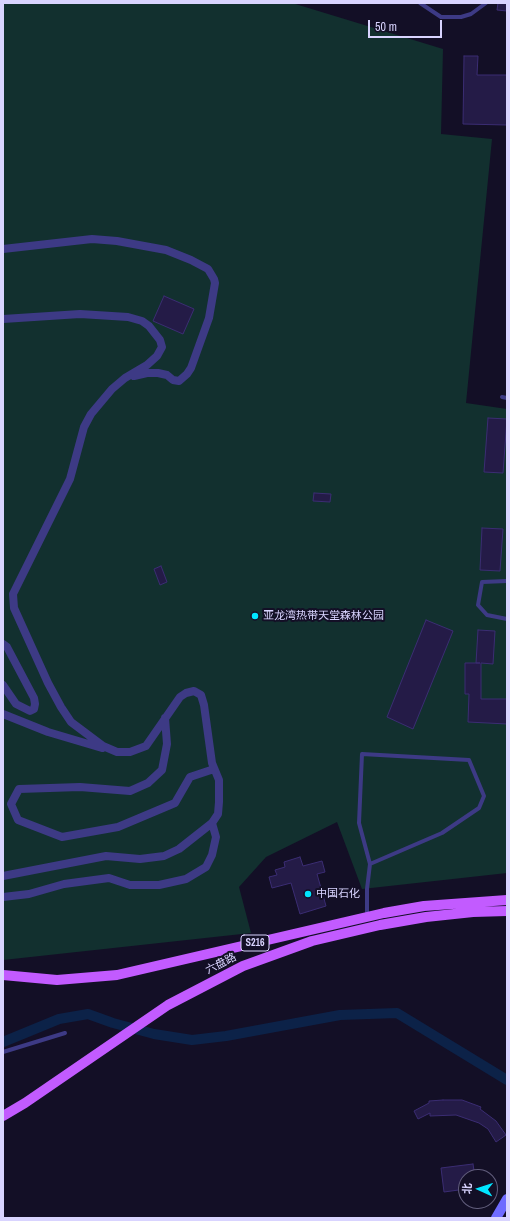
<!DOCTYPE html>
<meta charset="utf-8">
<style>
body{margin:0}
#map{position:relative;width:510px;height:1221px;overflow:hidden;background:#130f26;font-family:"Archivo Narrow","Noto Sans SC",sans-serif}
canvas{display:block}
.frame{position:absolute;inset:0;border:4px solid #d9d4ff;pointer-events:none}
.north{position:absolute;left:458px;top:1169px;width:40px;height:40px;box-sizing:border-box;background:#130f26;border:1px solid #625e7d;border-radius:50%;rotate:273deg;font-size:11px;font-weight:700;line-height:16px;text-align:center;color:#d9d4ff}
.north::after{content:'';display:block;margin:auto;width:14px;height:18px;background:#00e5ff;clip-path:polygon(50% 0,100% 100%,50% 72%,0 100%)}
.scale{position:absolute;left:368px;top:20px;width:74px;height:18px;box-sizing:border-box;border:2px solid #d9d4ff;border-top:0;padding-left:5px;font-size:12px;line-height:14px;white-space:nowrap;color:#d9d4ff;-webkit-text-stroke:3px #130f26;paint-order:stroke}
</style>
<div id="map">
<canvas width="510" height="1221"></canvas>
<div class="frame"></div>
<div class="north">北</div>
<div class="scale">50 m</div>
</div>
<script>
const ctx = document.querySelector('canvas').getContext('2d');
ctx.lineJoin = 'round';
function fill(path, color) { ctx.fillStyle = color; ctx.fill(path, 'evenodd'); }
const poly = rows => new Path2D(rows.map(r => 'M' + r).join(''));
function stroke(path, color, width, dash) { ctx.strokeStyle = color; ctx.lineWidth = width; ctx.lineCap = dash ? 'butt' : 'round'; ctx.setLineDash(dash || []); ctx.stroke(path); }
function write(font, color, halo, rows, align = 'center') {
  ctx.font = font + ' "Archivo Narrow","Noto Sans SC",sans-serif'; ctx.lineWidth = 4; ctx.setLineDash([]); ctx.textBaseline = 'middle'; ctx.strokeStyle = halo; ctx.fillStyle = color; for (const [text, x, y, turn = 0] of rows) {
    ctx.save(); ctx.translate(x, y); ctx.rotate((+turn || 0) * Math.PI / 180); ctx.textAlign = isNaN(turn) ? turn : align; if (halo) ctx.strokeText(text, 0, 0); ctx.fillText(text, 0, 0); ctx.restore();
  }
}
const green = poly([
 [3,3,292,3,443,49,441,134,492,139,466,403,507,409,507,873,362,889,337,822,266,857,239,887,251,933,3,960]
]);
const canal = poly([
 [3,1042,59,1019,88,1014,113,1023,154,1034,192,1040,226,1036,340,1015,397,1013,507,1080]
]);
const building = poly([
 [498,3,507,3,507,11,497,10,498,3],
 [464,56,478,56,477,75,507,75,507,125,463,124,464,56],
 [164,296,194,309,183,334,153,321,164,296],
 [488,418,507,419,503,473,484,472,488,418],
 [314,493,331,494,330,502,313,501,314,493],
 [482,528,503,529,500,571,480,570,482,528],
 [161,566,167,582,160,585,154,569,161,566],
 [426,620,453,631,413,729,387,717,426,620],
 [478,630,495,631,493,664,481,663,481,699,507,699,507,724,468,722,469,694,465,694,465,663,480,663,476,663,478,630],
 [300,857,303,866,322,861,325,872,317,874,326,906,300,914,291,883,272,888,269,877,277,875,275,870,285,867,284,862,300,857],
 [443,1100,462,1100,481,1107,480,1109,496,1121,506,1135,496,1142,488,1129,479,1123,456,1115,430,1116,430,1113,418,1119,414,1111,429,1103,429,1101,443,1100],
 [473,1164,475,1177,466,1177,466,1189,444,1192,441,1168,473,1164]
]);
const lane = poly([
 [420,3,441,17,461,17,471,14,486,3],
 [502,397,507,398],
 [507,581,482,582,478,605,487,615,507,619],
 [367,916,367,889,370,864,442,833,479,808,484,796,469,760,362,754,359,823,370,864],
 [3,1052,65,1033]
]);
const street = poly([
 [3,249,92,239,117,241,166,250,191,260,208,269,214,279,215,283,209,318,191,368,187,374,179,381,173,380,167,375,158,373,147,373,134,376],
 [3,319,80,314,128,317,142,321,149,326,160,340,162,347,157,356,147,365,125,378,112,389,91,414,84,427,70,479,13,594,14,608,48,683,61,707,71,722,103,746,117,752,130,752,146,746,180,697,186,693,194,691,201,695,204,705,212,763,219,780,219,802,218,814,212,823,179,849,164,856,140,859,106,856,3,876],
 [3,644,7,647,34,698,35,704,34,709,30,711,16,704,3,685],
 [3,714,48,732,102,748],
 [165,718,167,744,162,770,148,783,130,791,80,787,19,789,11,804,18,820,62,837,118,827,175,803,190,777,214,769],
 [3,897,29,894,64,884,109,878,130,885,159,885,186,879,206,867,212,855,216,837,212,823]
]);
const secondary = poly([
 [496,1218,507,1199]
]);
const primary = poly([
 [3,975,57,980,117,975,384,913,424,906,507,900],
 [3,1116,25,1103,168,1005,243,966,312,941,380,925,426,917,473,912,507,911]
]);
const markers = [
 [255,616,4,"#00e5ff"],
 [308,894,4,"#00e5ff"]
];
const shields = [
 [255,943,28]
];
const shieldNames = [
 ["S216",255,943]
];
const poiNames = [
 ["亚龙湾热带天堂森林公园",263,616],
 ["中国石化",316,894]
];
const streetNames = [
 ["六盘路",221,964,-27]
];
fill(green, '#12302f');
stroke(canal, '#0c2248', 10);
fill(building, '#241b47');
stroke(building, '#3b2d73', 1);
stroke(lane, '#3d3a85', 4);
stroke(street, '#3d3a85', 8);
stroke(secondary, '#6f6bff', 10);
stroke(primary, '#c25bff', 10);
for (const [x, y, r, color] of markers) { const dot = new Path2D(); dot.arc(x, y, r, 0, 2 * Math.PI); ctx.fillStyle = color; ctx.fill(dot); stroke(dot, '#130f26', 1.5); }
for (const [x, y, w] of shields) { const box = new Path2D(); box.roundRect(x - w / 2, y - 8, w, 16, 3); ctx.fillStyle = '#130f26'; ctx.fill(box); stroke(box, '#d9d4ff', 1); }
write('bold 10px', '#d9d4ff', null, shieldNames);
write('11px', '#d9d4ff', '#130f26', poiNames, 'left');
write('11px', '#d9d4ff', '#130f26', streetNames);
</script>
